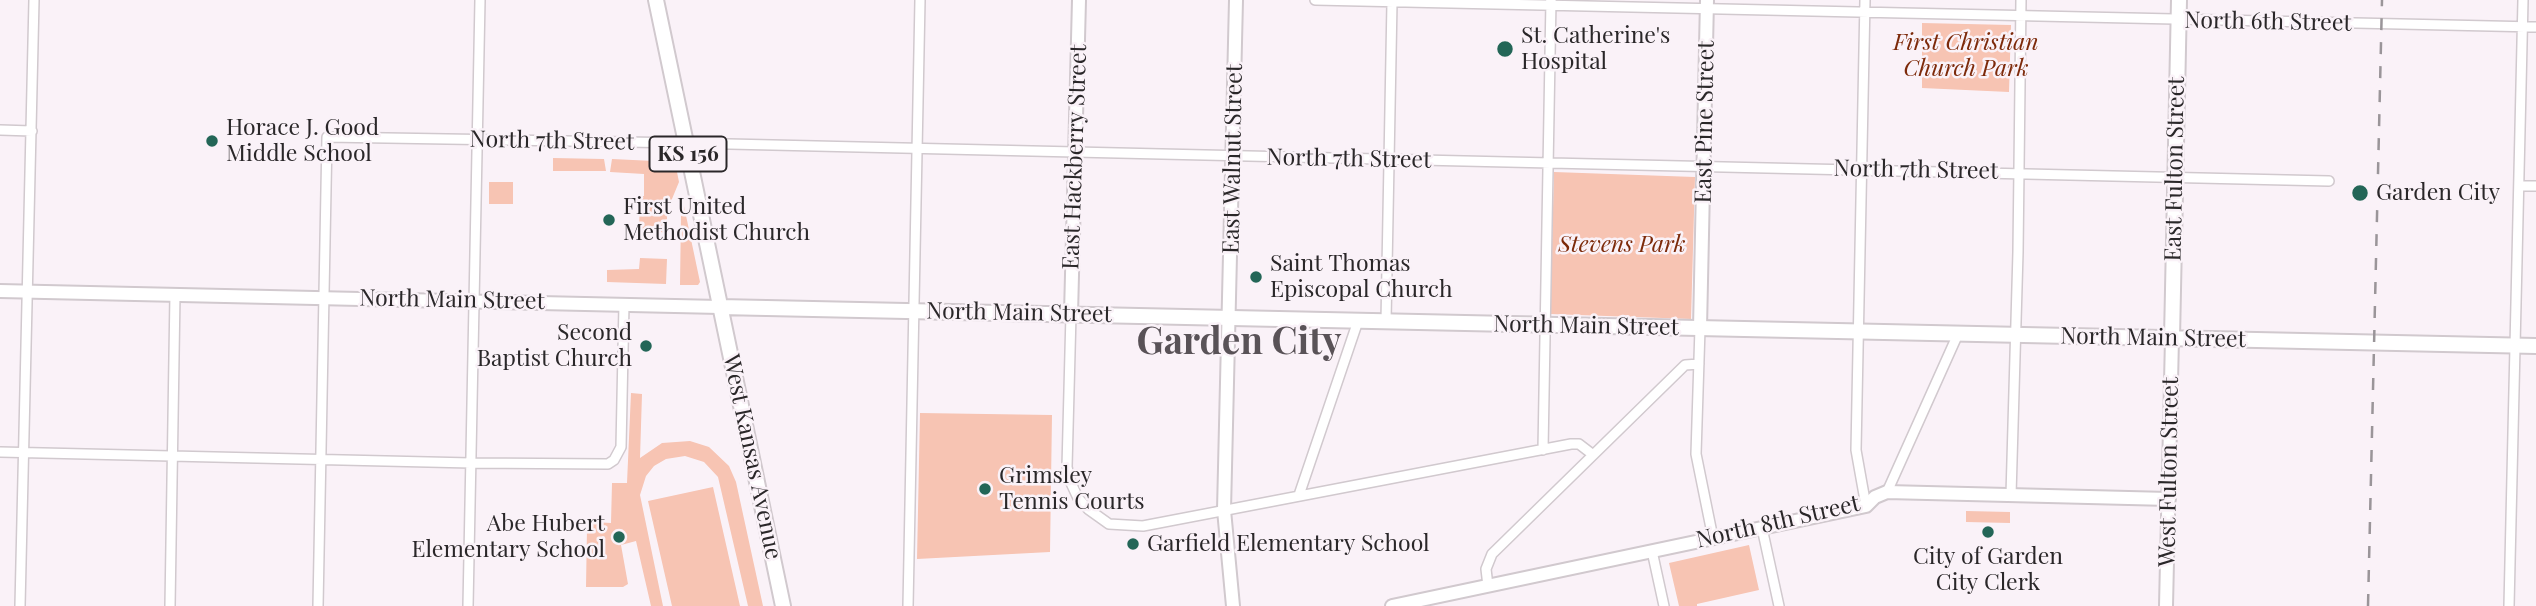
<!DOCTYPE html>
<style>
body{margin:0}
canvas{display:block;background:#faf2f8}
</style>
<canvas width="2536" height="606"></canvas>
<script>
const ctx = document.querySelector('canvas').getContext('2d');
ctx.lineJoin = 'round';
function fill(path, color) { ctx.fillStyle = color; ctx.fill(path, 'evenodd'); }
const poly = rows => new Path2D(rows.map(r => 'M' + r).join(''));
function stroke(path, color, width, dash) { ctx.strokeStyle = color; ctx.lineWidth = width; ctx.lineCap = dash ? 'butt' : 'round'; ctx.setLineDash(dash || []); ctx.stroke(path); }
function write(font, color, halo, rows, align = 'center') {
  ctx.font = font + ' "Playfair Display",serif'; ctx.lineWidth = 5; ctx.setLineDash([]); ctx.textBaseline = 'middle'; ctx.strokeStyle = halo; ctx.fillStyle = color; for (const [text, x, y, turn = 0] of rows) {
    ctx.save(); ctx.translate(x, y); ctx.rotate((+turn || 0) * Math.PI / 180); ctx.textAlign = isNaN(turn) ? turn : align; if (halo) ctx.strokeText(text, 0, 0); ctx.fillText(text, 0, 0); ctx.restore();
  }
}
const green = poly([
 [1922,23,2011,25,2009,92,1922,88],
 [553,158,604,159,606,171,553,171],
 [612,159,675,162,679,182,667,211,667,238,664,238,664,233,658,231,639,231,640,196,644,196,644,174,610,172],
 [1554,172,1695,177,1691,319,1550,314],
 [489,182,513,182,513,204,489,204],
 [684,206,700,282,698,285,680,285,681,214],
 [640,258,667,259,666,284,607,282,607,270,639,269],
 [631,393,642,394,640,458,662,443,690,441,709,447,729,466,736,482,763,606,748,606,718,477,704,462,685,456,666,459,654,466,646,476,640,495,663,606,651,606,636,541,621,545,628,584,623,587,586,587,587,528,594,522,611,523,612,483,627,483],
 [920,413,1052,415,1050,552,917,559],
 [713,487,740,606,672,606,648,501],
 [1966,511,2010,512,2010,523,1966,522],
 [1749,545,1759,590,1697,604,1697,606,1679,606,1669,563]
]);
const street = poly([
 [1315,0,2536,27],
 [1865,0,1856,450,1866,506],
 [0,130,32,131],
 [2519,186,2536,186],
 [1071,314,1067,467,1071,483,1078,498,1088,509,1109,524,1143,526,1571,444,1579,444,1592,454],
 [1386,321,1392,2],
 [1700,328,1696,454,1713,538],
 [1543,450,1551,0],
 [0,452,471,463,608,464,614,460,621,447,624,304],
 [1887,492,1958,334],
 [1299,495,1358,321],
 [2011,495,2018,252,2021,0],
 [1762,528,1779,606],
 [1652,551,1664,606],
 [1488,586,1486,569,1492,554,1685,365,1699,364],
 [20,606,34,0],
 [170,606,175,294],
 [318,606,327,137,686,143,2329,181],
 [468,606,480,0],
 [908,606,920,0],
 [2509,606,2523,0]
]);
const secondary = poly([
 [0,291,720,307],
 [1071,314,1079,0],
 [1700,328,1707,0],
 [1233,606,1224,510,1236,0],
 [1392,606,1866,506,1875,497,1887,492,2169,499],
 [2166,606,2172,338]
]);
const primary = poly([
 [656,0,783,606],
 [720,307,2536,346],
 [2172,338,2179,0]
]);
const rail = poly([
 [2368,606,2382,0]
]);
const markers = [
 [1505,49,9,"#236657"],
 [212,141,7,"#236657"],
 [2360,193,9,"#236657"],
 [609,220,7,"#236657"],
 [1256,277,7,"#236657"],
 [646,346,7,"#236657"],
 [985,489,7,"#236657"],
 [1988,532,7,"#236657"],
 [619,537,7,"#236657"],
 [1133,544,7,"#236657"]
];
const shields = [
 [688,154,77]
];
const shieldNames = [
 ["KS 156",688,154]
];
const streetNames = [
 ["North 6th Street",2268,22,1],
 ["East Pine Street",1705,122,-89],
 ["North 7th Street",552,141,1],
 ["East Hackberry Street",1075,157,-88],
 ["East Walnut Street",1233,159,-89],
 ["North 7th Street",1349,159,1],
 ["East Fulton Street",2175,169,-89],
 ["North 7th Street",1916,170,1],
 ["North Main Street",452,300,1],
 ["North Main Street",1019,313,1],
 ["North Main Street",1586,326,1],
 ["North Main Street",2153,338,1],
 ["West Kansas Avenue",752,457,78],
 ["West Fulton Street",2169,472,-89],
 ["North 8th Street",1778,522,-13]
];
const poiNames = [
 ["St. Catherine's",1521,36],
 ["Hospital",1521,62],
 ["Horace J. Good",226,128],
 ["Middle School",226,154],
 ["Garden City",2376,193],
 ["First United",623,207],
 ["Methodist Church",623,233],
 ["Saint Thomas",1270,264],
 ["Episcopal Church",1270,290],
 ["Second",632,333,"right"],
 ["Baptist Church",632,359,"right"],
 ["Grimsley",999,476],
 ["Tennis Courts",999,502],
 ["Abe Hubert",605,524,"right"],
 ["Elementary School",605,550,"right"],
 ["Garfield Elementary School",1147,544],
 ["City of Garden",1988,557,"center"],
 ["City Clerk",1988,583,"center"]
];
const parkNames = [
 ["First Christian",1966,43],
 ["Church Park",1966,69],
 ["Stevens Park",1622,245]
];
const townNames = [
 ["Garden City",1239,342]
];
fill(green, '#f7c4b3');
stroke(street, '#d1c9ce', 12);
stroke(secondary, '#d1c9ce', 16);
stroke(primary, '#d1c9ce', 18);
stroke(street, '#fff', 9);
stroke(secondary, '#fff', 12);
stroke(primary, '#fff', 14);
stroke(rail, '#9a9599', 2.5, [12, 12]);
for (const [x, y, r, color] of markers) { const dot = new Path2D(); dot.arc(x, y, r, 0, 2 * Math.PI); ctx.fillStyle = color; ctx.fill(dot); stroke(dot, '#faf2f8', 2.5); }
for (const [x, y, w] of shields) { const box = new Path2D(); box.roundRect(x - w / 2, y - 17.5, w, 35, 5); ctx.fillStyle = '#faf2f8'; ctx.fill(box); stroke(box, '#2a2729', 2); }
write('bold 21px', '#2a2729', null, shieldNames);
write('23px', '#2a2729', '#faf2f8', streetNames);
write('23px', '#2a2729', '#faf2f8', poiNames, 'left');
write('italic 23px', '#7d2a0a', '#faf2f8', parkNames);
write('bold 37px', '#595257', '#faf2f8', townNames);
</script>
